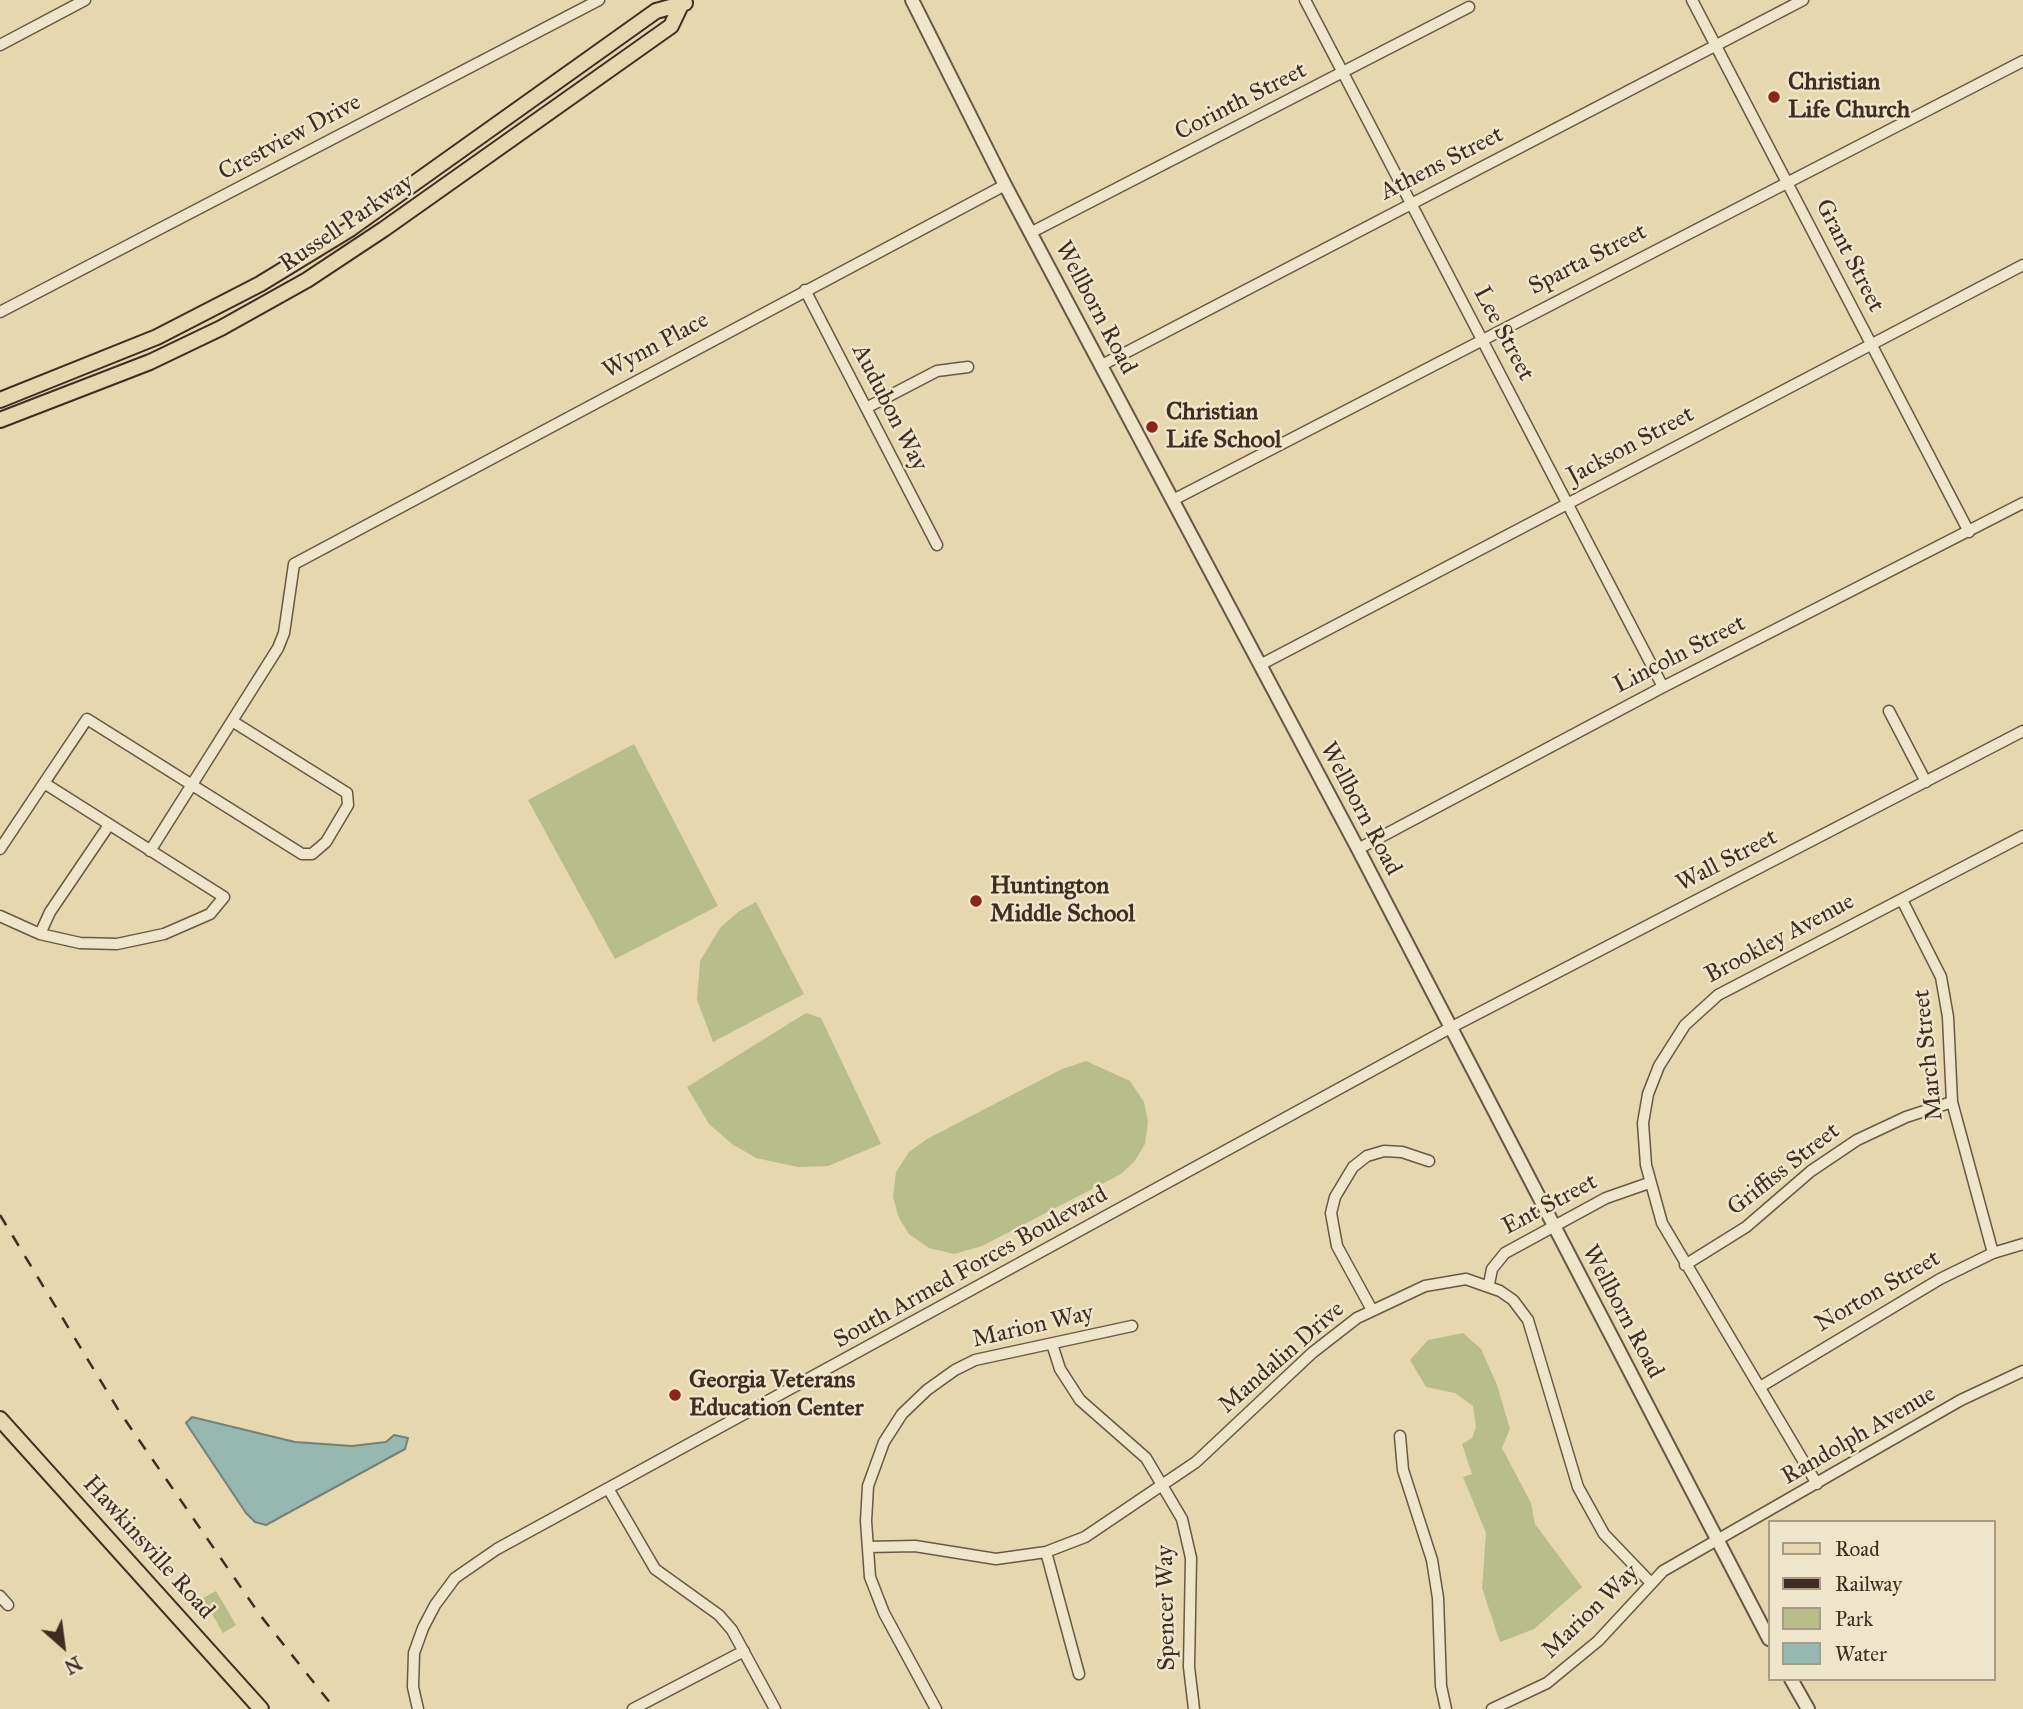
<!DOCTYPE html>
<style>
body{margin:0}
#map{position:relative;width:2023px;height:1709px;overflow:hidden;background:#e6d7ae;font-family:"IM FELL Great Primer",serif}
canvas{display:block}
.legend{position:absolute;left:1768px;top:1520px;width:228px;height:161px;box-sizing:border-box;background:#efe5ca;border:2px solid #a99b87;margin:0;padding:9px 12px;list-style:none;font-size:21px;color:#402c22}
.legend li{display:flex;align-items:center;gap:14px;height:35px}
.legend b{width:35px;border:2px solid #a99b87}
.north{position:absolute;left:28px;top:1611px;width:70px;height:70px;-webkit-text-stroke:5px #efe5ca;paint-order:stroke;rotate:152deg;font-size:19px;font-weight:700;line-height:28px;text-align:center;color:#402c22}
.north::after{content:'';display:block;margin:auto;width:24px;height:32px;background:#402c22;clip-path:polygon(50% 0,100% 100%,50% 72%,0 100%)}
</style>
<div id="map">
<canvas width="2023" height="1709"></canvas>
<ul class="legend">
<li><b style="height:9px;background:#e6d7ae"></b>Road</li>
<li><b style="height:9px;background:#402c22"></b>Railway</li>
<li><b style="height:19px;background:#b7be89"></b>Park</li>
<li><b style="height:19px;background:#97b8b1"></b>Water</li>
</ul>
<div class="north">N</div>
</div>
<script>
const ctx = document.querySelector('canvas').getContext('2d');
ctx.lineJoin = 'round';
function fill(path, color) { ctx.fillStyle = color; ctx.fill(path, 'evenodd'); }
const poly = rows => new Path2D(rows.map(r => 'M' + r).join(''));
function stroke(path, color, width, dash) { ctx.strokeStyle = color; ctx.lineWidth = width; ctx.lineCap = dash ? 'butt' : 'round'; ctx.setLineDash(dash || []); ctx.stroke(path); }
function write(font, color, halo, rows, align = 'center') {
  ctx.font = font + ' "IM FELL Great Primer",serif'; ctx.lineWidth = 5; ctx.setLineDash([]); ctx.textBaseline = 'middle'; ctx.strokeStyle = halo; ctx.fillStyle = color; for (const [text, x, y, turn = 0] of rows) {
    ctx.save(); ctx.translate(x, y); ctx.rotate((+turn || 0) * Math.PI / 180); ctx.textAlign = isNaN(turn) ? turn : align; if (halo) ctx.strokeText(text, 0, 0); ctx.fillText(text, 0, 0); ctx.restore();
  }
}
const green = poly([
 [634,744,718,906,615,959,528,800],
 [756,902,804,994,713,1042,697,1000,700,961,720,928,738,912],
 [806,1013,821,1018,881,1144,828,1166,798,1167,756,1158,732,1144,709,1124,687,1087],
 [1086,1061,1130,1081,1144,1102,1148,1122,1145,1144,1134,1162,1121,1174,982,1246,954,1254,929,1248,909,1234,899,1218,893,1197,896,1172,909,1152,927,1139,1062,1069],
 [1463,1333,1481,1349,1497,1385,1510,1429,1502,1448,1531,1503,1535,1524,1582,1587,1534,1629,1500,1642,1482,1588,1486,1533,1463,1477,1472,1474,1462,1444,1472,1438,1476,1427,1473,1406,1455,1393,1426,1387,1410,1360,1428,1340],
 [216,1591,236,1625,223,1633,203,1598]
]);
const water = poly([
 [192,1417,295,1442,352,1446,386,1442,394,1435,408,1438,405,1449,266,1525,255,1522,246,1513,186,1423,192,1417]
]);
const minor = poly([
 [1305,0,1663,687],
 [1692,0,1969,532],
 [0,45,85,0],
 [1032,232,1469,7],
 [805,290,937,545],
 [0,312,599,0],
 [1102,365,1803,0],
 [866,408,937,371,968,367],
 [1173,500,2023,61],
 [1260,665,2023,265],
 [1889,711,1926,782],
 [44,783,87,719,302,854,312,854,326,842,348,805,347,793,232,721],
 [0,849,44,783,224,897,210,914,164,934,117,944,80,943,40,934,0,916],
 [1358,849,1663,687,2023,503],
 [150,851,278,648,284,633,294,564,1005,185],
 [1902,900,1941,977,1948,1017,1952,1102,1993,1253],
 [40,934,50,912,109,825],
 [1685,1265,1746,1227,1811,1171,1857,1140,1906,1117,1952,1102],
 [1489,1284,1492,1269,1505,1253,1606,1198,1649,1183],
 [1372,1310,1337,1246,1331,1213,1335,1197,1353,1167,1367,1156,1384,1151,1402,1152,1429,1161],
 [1052,1344,1060,1369,1080,1400,1146,1458,1182,1519,1191,1558,1189,1667,1194,1709],
 [1760,1387,1940,1279,1993,1253,2023,1244],
 [1400,1436,1403,1470,1432,1560,1438,1598,1441,1686,1446,1709],
 [1817,1484,1662,1223,1646,1165,1643,1123,1648,1094,1659,1066,1685,1025,1718,995,2023,836],
 [609,1490,655,1569,719,1615,732,1630,775,1709],
 [868,1547,915,1546,996,1559,1046,1552,1085,1537,1196,1462,1312,1353,1357,1318,1425,1286,1466,1279,1500,1291,1513,1300,1528,1320,1578,1487,1604,1534,1651,1583],
 [1046,1552,1079,1674],
 [0,1596,8,1605],
 [418,1709,413,1687,414,1653,423,1628,435,1605,455,1578,497,1549,1450,1028,2023,731],
 [633,1709,744,1651],
 [936,1709,884,1613,870,1577,866,1521,868,1486,884,1442,902,1414,927,1390,955,1370,975,1360,1132,1326],
 [1492,1709,1547,1683,1598,1641,1663,1571,1961,1400,2023,1371]
]);
const tertiary = poly([
 [912,0,1005,185,1358,849,1769,1639],
 [1791,1679,1808,1709]
]);
const primary = poly([
 [0,400,157,337,260,284,350,229,656,11,685,3],
 [0,420,150,362,221,328,307,280,384,229,671,26,681,5],
 [0,1419,261,1709]
]);
const rail = poly([
 [0,1215,119,1411,260,1615,335,1709]
]);
const markers = [
 [1774,97,7,"#8f2418"],
 [1152,427,7,"#8f2418"],
 [976,901,7,"#8f2418"],
 [675,1395,7,"#8f2418"]
];
const poiNames = [
 ["Christian",1788,83],
 ["Life Church",1788,111],
 ["Christian",1166,413],
 ["Life School",1166,441],
 ["Huntington",990,887],
 ["Middle School",990,915],
 ["Georgia Veterans",689,1381],
 ["Education Center",689,1409]
];
const streetNames = [
 ["Corinth Street",1241,102,-27],
 ["Crestview Drive",290,138,-28],
 ["Athens Street",1442,164,-27],
 ["Russell Parkway",347,224,-34],
 ["Grant Street",1849,256,63],
 ["Sparta Street",1588,260,-27],
 ["Wellborn Road",1095,308,62],
 ["Lee Street",1503,334,62],
 ["Wynn Place",656,346,-28],
 ["Audubon Way",889,408,63],
 ["Jackson Street",1631,446,-28],
 ["Lincoln Street",1680,655,-27],
 ["Wellborn Road",1360,809,62],
 ["Wall Street",1727,861,-27],
 ["Brookley Avenue",1780,939,-28],
 ["March Street",1929,1055,-96],
 ["Griffiss Street",1784,1170,-38],
 ["Ent Street",1550,1205,-28],
 ["South Armed Forces Boulevard",971,1268,-29],
 ["Norton Street",1878,1292,-30],
 ["Wellborn Road",1622,1312,62],
 ["Marion Way",1033,1327,-13],
 ["Mandalin Drive",1282,1358,-41],
 ["Randolph Avenue",1859,1436,-30],
 ["Hawkinsville Road",148,1548,48],
 ["Spencer Way",1167,1608,-91],
 ["Marion Way",1591,1612,-44]
];
fill(green, '#b7be89');
fill(water, '#97b8b1');
stroke(water, '#748078', 2);
stroke(minor, '#6a5745', 13);
stroke(tertiary, '#6a5745', 16);
stroke(primary, '#402c22', 18);
stroke(minor, '#efe5ca', 10);
stroke(tertiary, '#efe5ca', 12);
stroke(primary, '#e6d7ae', 14);
stroke(rail, '#402c22', 2.5, [12, 12]);
for (const [x, y, r, color] of markers) { const dot = new Path2D(); dot.arc(x, y, r, 0, 2 * Math.PI); ctx.fillStyle = color; ctx.fill(dot); stroke(dot, '#efe5ca', 2.5); }
write('bold 24px', '#402c22', '#efe5ca', poiNames, 'left');
write('24px', '#402c22', '#efe5ca', streetNames);
</script>
